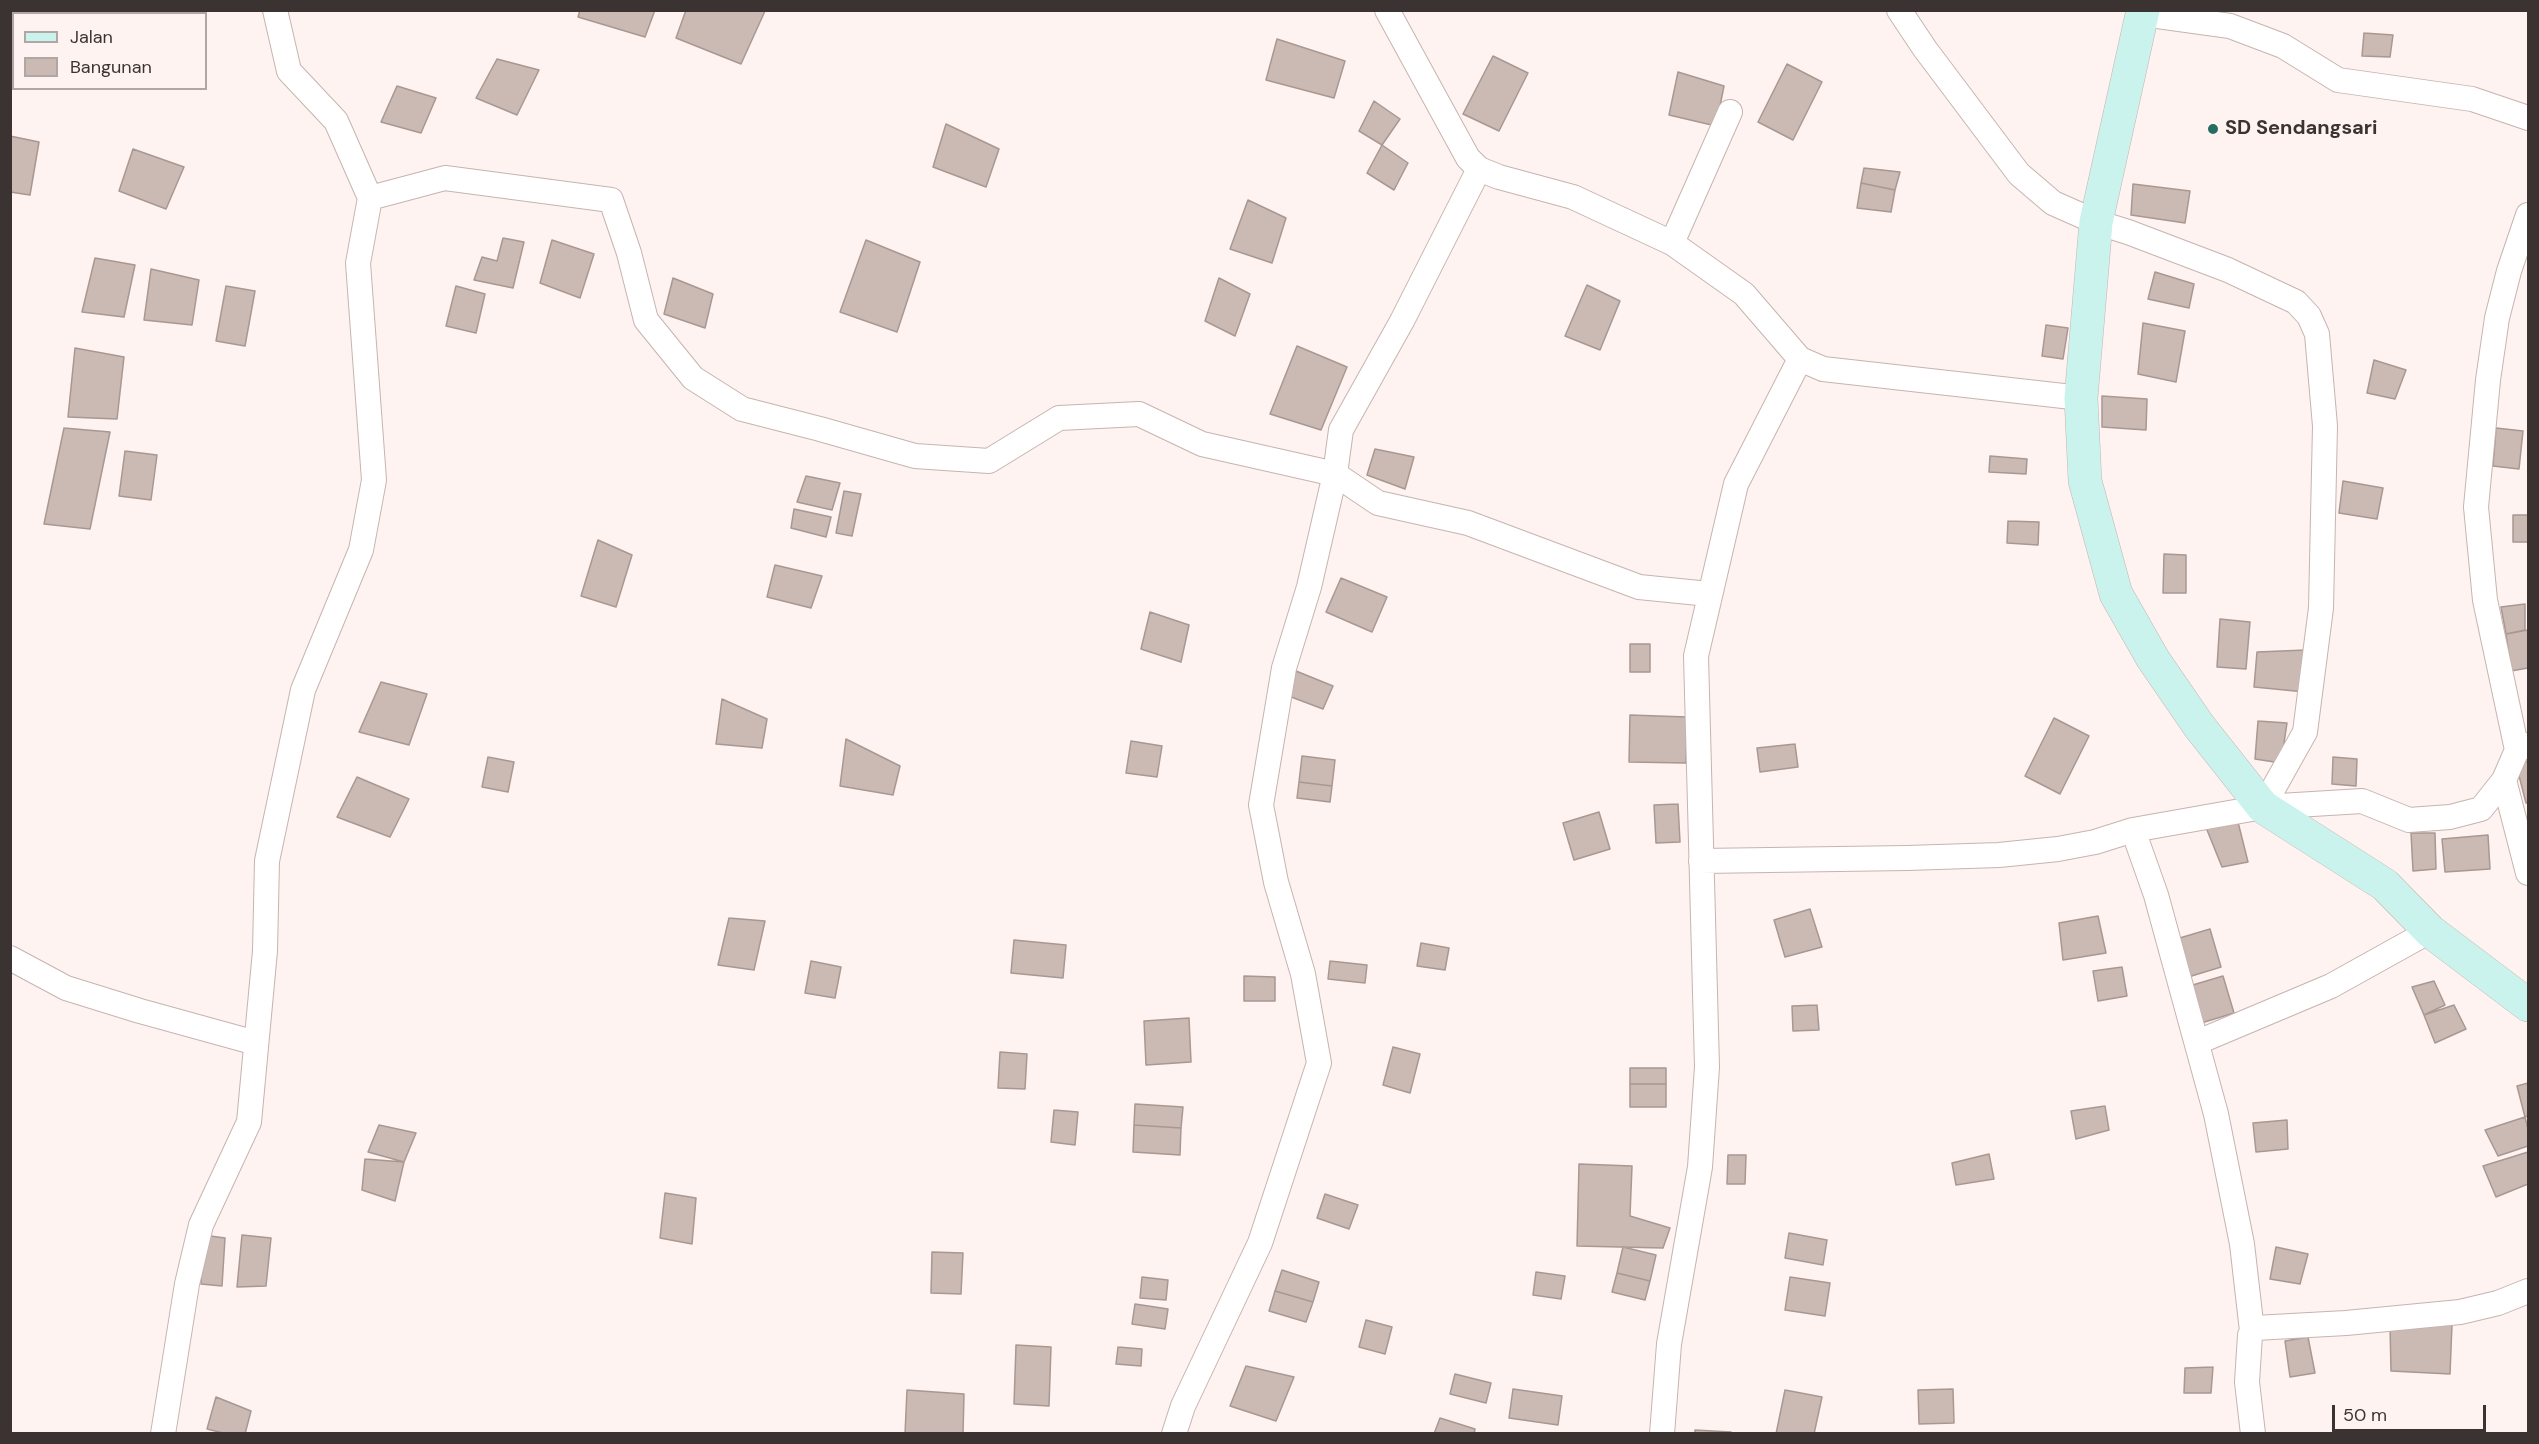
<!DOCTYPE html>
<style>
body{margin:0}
#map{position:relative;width:2539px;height:1444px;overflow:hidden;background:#fef3f0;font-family:"DM Sans",sans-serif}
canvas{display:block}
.frame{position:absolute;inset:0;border:12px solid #3a3331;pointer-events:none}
.legend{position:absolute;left:12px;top:12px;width:195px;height:78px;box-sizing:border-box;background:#fef3f0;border:2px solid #b0a6a4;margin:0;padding:8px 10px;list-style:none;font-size:18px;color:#3a3331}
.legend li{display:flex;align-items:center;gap:12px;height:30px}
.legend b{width:30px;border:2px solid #b0a6a4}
.scale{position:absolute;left:2332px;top:1405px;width:154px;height:27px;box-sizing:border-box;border:3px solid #3a3331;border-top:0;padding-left:8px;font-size:18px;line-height:21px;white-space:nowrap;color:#3a3331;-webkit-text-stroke:4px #fef3f0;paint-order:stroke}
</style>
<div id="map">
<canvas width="2539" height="1444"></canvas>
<div class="frame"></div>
<ul class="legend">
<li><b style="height:8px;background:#c9f3ec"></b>Jalan</li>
<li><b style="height:16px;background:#cbb9b4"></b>Bangunan</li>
</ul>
<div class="scale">50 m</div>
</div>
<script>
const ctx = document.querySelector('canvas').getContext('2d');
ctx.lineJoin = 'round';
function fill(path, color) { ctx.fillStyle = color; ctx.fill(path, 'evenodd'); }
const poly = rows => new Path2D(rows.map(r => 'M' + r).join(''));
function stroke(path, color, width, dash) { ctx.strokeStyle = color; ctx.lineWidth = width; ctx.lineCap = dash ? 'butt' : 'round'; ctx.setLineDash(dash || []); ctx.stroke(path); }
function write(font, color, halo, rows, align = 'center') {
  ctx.font = font + ' "DM Sans",sans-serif'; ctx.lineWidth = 6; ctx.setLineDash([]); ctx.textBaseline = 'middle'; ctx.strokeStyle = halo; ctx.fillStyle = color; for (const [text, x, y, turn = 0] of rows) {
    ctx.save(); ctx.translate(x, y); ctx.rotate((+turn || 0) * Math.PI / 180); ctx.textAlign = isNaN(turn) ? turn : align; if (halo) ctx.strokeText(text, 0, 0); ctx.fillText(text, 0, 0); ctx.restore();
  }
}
const building = poly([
 [580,10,655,10,645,37,578,17,580,10],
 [686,10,764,10,765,11,741,64,676,38,686,10],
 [2364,33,2393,35,2390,57,2362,56,2364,33],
 [1277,39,1345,61,1334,98,1266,80,1277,39],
 [1493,56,1528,73,1499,131,1463,114,1493,56],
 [497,59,539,70,517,115,476,98,497,59],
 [1787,64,1822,82,1793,140,1758,122,1787,64],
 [1678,72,1724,86,1716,126,1669,115,1678,72],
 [397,86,436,98,421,133,381,122,397,86],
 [1374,101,1400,119,1382,145,1359,131,1374,101],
 [946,124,999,149,986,187,933,167,946,124],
 [10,136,39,142,30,195,10,192,10,136],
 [1382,145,1408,163,1394,190,1367,173,1382,145],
 [133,149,184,167,166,209,119,191,133,149],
 [1864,168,1900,172,1895,190,1861,183,1864,168],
 [1861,183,1895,190,1891,212,1857,208,1861,183],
 [2133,184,2190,191,2185,223,2131,215,2133,184],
 [1248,200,1286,218,1272,263,1230,249,1248,200],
 [503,238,524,242,513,288,474,280,482,257,497,261,503,238],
 [552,240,594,254,580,298,540,283,552,240],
 [866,240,920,262,897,332,840,312,866,240],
 [95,258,135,265,124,317,82,312,95,258],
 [151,269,199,280,192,325,144,320,151,269],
 [2155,272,2194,284,2189,308,2148,299,2155,272],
 [673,278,713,294,705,328,664,314,673,278],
 [1219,278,1250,294,1235,336,1205,321,1219,278],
 [1587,285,1620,301,1600,350,1565,336,1587,285],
 [226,286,255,291,245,346,216,341,226,286],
 [456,286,485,294,476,333,446,326,456,286],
 [2143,323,2185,331,2176,382,2138,374,2143,323],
 [2046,325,2068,328,2063,359,2042,356,2046,325],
 [1297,346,1347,367,1321,430,1270,414,1297,346],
 [75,348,124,357,117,419,68,417,75,348],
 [2374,360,2406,370,2395,399,2367,393,2374,360],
 [2102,396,2147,399,2146,430,2102,427,2102,396],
 [64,428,110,432,90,529,44,524,64,428],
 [2496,428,2523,431,2519,469,2493,466,2496,428],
 [1375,449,1414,457,1405,489,1367,475,1375,449],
 [125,451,157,455,151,500,119,496,125,451],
 [1990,456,2027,459,2026,474,1989,472,1990,456],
 [806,476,840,483,832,510,797,502,806,476],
 [2343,481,2383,488,2377,519,2339,513,2343,481],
 [844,491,861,494,852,536,836,533,844,491],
 [794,509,831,517,826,537,791,528,794,509],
 [2513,515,2528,515,2528,542,2513,542,2513,515],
 [2008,521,2039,522,2038,545,2007,543,2008,521],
 [598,540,632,555,616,607,581,596,598,540],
 [2164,554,2186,555,2186,593,2163,593,2164,554],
 [775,565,822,576,811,608,767,597,775,565],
 [1341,578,1387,597,1372,632,1326,612,1341,578],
 [2525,604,2525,630,2506,634,2501,607,2525,604],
 [1150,612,1189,625,1181,662,1141,649,1150,612],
 [2220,619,2250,622,2246,669,2217,667,2220,619],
 [2528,630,2528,668,2511,671,2506,634,2528,630],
 [1630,644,1650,644,1650,672,1630,672,1630,644],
 [2306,650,2305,692,2254,687,2257,652,2306,650],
 [1296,671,1333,686,1323,709,1286,695,1296,671],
 [381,682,427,694,409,745,359,732,381,682],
 [722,699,767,719,762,748,716,744,722,699],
 [1630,715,1687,717,1686,763,1629,762,1630,715],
 [2054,718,2089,736,2060,794,2025,776,2054,718],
 [2258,721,2287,723,2281,763,2255,759,2258,721],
 [846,739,900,766,893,795,840,786,846,739],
 [1131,741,1162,746,1157,777,1126,773,1131,741],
 [1795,744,1798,767,1760,772,1757,748,1795,744],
 [1302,756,1335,760,1332,786,1299,782,1302,756],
 [488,757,514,762,508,792,482,787,488,757],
 [2333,757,2357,759,2356,786,2332,784,2333,757],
 [2528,761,2528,803,2526,803,2516,764,2528,761],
 [357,777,409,799,390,837,337,817,357,777],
 [1299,782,1332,786,1330,802,1297,798,1299,782],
 [1678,804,1680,842,1656,843,1654,805,1678,804],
 [1599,812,1610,849,1574,860,1563,823,1599,812],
 [2237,818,2248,862,2222,867,2205,825,2237,818],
 [2411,833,2435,833,2436,869,2413,871,2411,833],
 [2488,835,2490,869,2445,872,2442,839,2488,835],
 [1810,909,1822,947,1785,957,1774,920,1810,909],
 [2098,916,2106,953,2063,960,2059,923,2098,916],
 [729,918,765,921,754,970,718,965,729,918],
 [2210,929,2221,967,2185,978,2173,940,2210,929],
 [1014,940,1066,945,1063,978,1011,973,1014,940],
 [1421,943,1449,948,1445,970,1417,966,1421,943],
 [811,961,841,967,835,998,805,993,811,961],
 [1330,961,1367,965,1365,983,1328,979,1330,961],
 [2122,967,2127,996,2098,1001,2093,971,2122,967],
 [1244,976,1275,977,1275,1001,1244,1001,1244,976],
 [2223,976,2234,1013,2198,1024,2186,987,2223,976],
 [2434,981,2445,1005,2424,1015,2412,987,2434,981],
 [1817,1005,1819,1030,1793,1031,1792,1006,1817,1005],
 [2454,1005,2466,1029,2435,1043,2424,1015,2454,1005],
 [1189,1018,1191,1062,1146,1065,1144,1021,1189,1018],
 [1393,1047,1420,1054,1410,1093,1383,1085,1393,1047],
 [1000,1052,1027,1054,1025,1089,998,1088,1000,1052],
 [1630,1068,1666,1068,1666,1084,1630,1084,1630,1068],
 [2528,1083,2528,1116,2525,1117,2517,1086,2528,1083],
 [1630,1084,1666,1084,1666,1107,1630,1107,1630,1084],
 [1135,1104,1183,1107,1181,1128,1134,1125,1135,1104],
 [2105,1106,2109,1130,2076,1139,2071,1111,2105,1106],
 [1054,1110,1078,1112,1075,1145,1051,1142,1054,1110],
 [2525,1117,2528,1129,2528,1146,2498,1156,2485,1130,2525,1117],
 [2287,1120,2288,1149,2256,1152,2253,1123,2287,1120],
 [379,1125,416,1133,404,1162,368,1152,379,1125],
 [1134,1125,1181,1128,1180,1155,1133,1152,1134,1125],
 [2528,1152,2528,1184,2496,1197,2483,1166,2528,1152],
 [1989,1154,1994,1179,1956,1185,1952,1163,1989,1154],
 [1728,1155,1746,1155,1745,1184,1727,1184,1728,1155],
 [365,1159,404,1162,395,1201,362,1190,365,1159],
 [1579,1164,1632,1166,1630,1216,1670,1228,1663,1248,1577,1246,1579,1164],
 [665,1193,696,1198,692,1244,660,1238,665,1193],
 [1325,1194,1358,1205,1349,1229,1317,1218,1325,1194],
 [1789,1233,1827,1240,1823,1265,1785,1258,1789,1233],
 [203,1235,225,1238,222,1286,201,1284,203,1235],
 [242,1235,271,1238,266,1286,237,1287,242,1235],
 [1623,1247,1656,1255,1650,1281,1617,1273,1623,1247],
 [2276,1247,2308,1254,2300,1284,2270,1279,2276,1247],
 [932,1252,963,1253,961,1294,931,1293,932,1252],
 [1282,1270,1319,1282,1313,1302,1275,1291,1282,1270],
 [1536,1272,1565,1276,1561,1299,1533,1295,1536,1272],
 [1617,1273,1650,1281,1645,1300,1612,1292,1617,1273],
 [1142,1277,1168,1280,1166,1300,1140,1298,1142,1277],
 [1790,1277,1830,1283,1825,1316,1785,1310,1790,1277],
 [1275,1291,1313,1302,1306,1322,1269,1311,1275,1291],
 [1135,1304,1168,1309,1165,1329,1132,1324,1135,1304],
 [1366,1320,1392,1327,1385,1354,1359,1347,1366,1320],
 [2452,1324,2450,1374,2391,1371,2390,1325,2452,1324],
 [2308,1337,2315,1373,2290,1377,2285,1341,2308,1337],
 [1016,1345,1051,1347,1049,1406,1014,1404,1016,1345],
 [1118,1347,1142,1349,1141,1366,1116,1364,1118,1347],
 [1246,1366,1294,1377,1276,1421,1230,1406,1246,1366],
 [2213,1367,2211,1393,2184,1393,2185,1368,2213,1367],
 [1455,1374,1491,1383,1486,1403,1450,1394,1455,1374],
 [1513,1389,1562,1396,1558,1425,1509,1418,1513,1389],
 [1953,1389,1954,1423,1919,1424,1918,1390,1953,1389],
 [907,1390,964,1394,963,1434,905,1434,907,1390],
 [1785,1390,1822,1397,1814,1434,1776,1434,1785,1390],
 [216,1397,251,1411,245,1434,227,1434,207,1429,216,1397],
 [1440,1418,1475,1429,1474,1434,1434,1434,1440,1418],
 [1695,1430,1731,1432,1731,1434,1695,1434,1695,1430]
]);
const street = poly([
 [1387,10,1468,158,1479,169,1499,177,1573,197,1672,243,1744,294,1800,359,1823,369,2081,398],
 [1899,10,1925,49,2019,174,2053,203,2096,222,2128,232,2228,270,2296,302,2309,316,2317,334,2325,426,2321,608,2305,732,2263,807],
 [70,14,74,10],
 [2143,14,2230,26,2283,46,2338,80,2472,99,2528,118],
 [10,64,14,62],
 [370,198,445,178,611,200,629,253,646,320,693,378,742,409,820,429,915,456,989,461,1059,418,1139,414,1202,444,1335,474,1378,503,1468,523,1639,587,1709,594],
 [1672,243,1730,112],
 [2517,750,2485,600,2476,507,2488,380,2497,318,2509,271,2528,215],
 [2504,780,2528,873],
 [2133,830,2156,895,2216,1114,2242,1244,2252,1331],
 [1701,861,1907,858,1999,855,2058,849,2095,842,2133,830,2263,807,2362,801,2409,820,2450,817,2481,809,2504,780,2517,750,2528,745],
 [10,958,66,988,140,1011,256,1043],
 [2198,1042,2331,986,2430,931],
 [163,1434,187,1284,201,1225,249,1122,265,951,267,861,303,690,361,550,374,480,358,263,370,198,336,121,289,71,275,10],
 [1174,1434,1183,1406,1260,1243,1319,1063,1303,974,1276,882,1261,805,1284,668,1309,587,1335,474,1341,430,1402,321,1479,169],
 [1662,1434,1669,1344,1700,1167,1707,1067,1696,656,1736,484,1800,359],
 [2253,1434,2247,1382,2250,1335,2255,1328,2346,1323,2460,1312,2498,1303,2528,1291]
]);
const secondary = poly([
 [2143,10,2096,222,2081,398,2085,481,2116,594,2153,659,2199,726,2263,807,2385,885,2430,931,2528,1005]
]);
const markers = [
 [2213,129,6,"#256c61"]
];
const poiNames = [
 ["SD Sendangsari",2225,129]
];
fill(building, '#cbb9b4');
stroke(building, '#a99792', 1.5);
stroke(street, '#c6b4af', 26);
stroke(secondary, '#c6b4af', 34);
stroke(street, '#fff', 24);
stroke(secondary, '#c9f3ec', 33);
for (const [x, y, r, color] of markers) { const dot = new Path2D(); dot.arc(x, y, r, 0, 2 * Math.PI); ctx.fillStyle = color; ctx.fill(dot); stroke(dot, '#fef3f0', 2); }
write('bold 20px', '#3a3331', '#fef3f0', poiNames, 'left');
</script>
